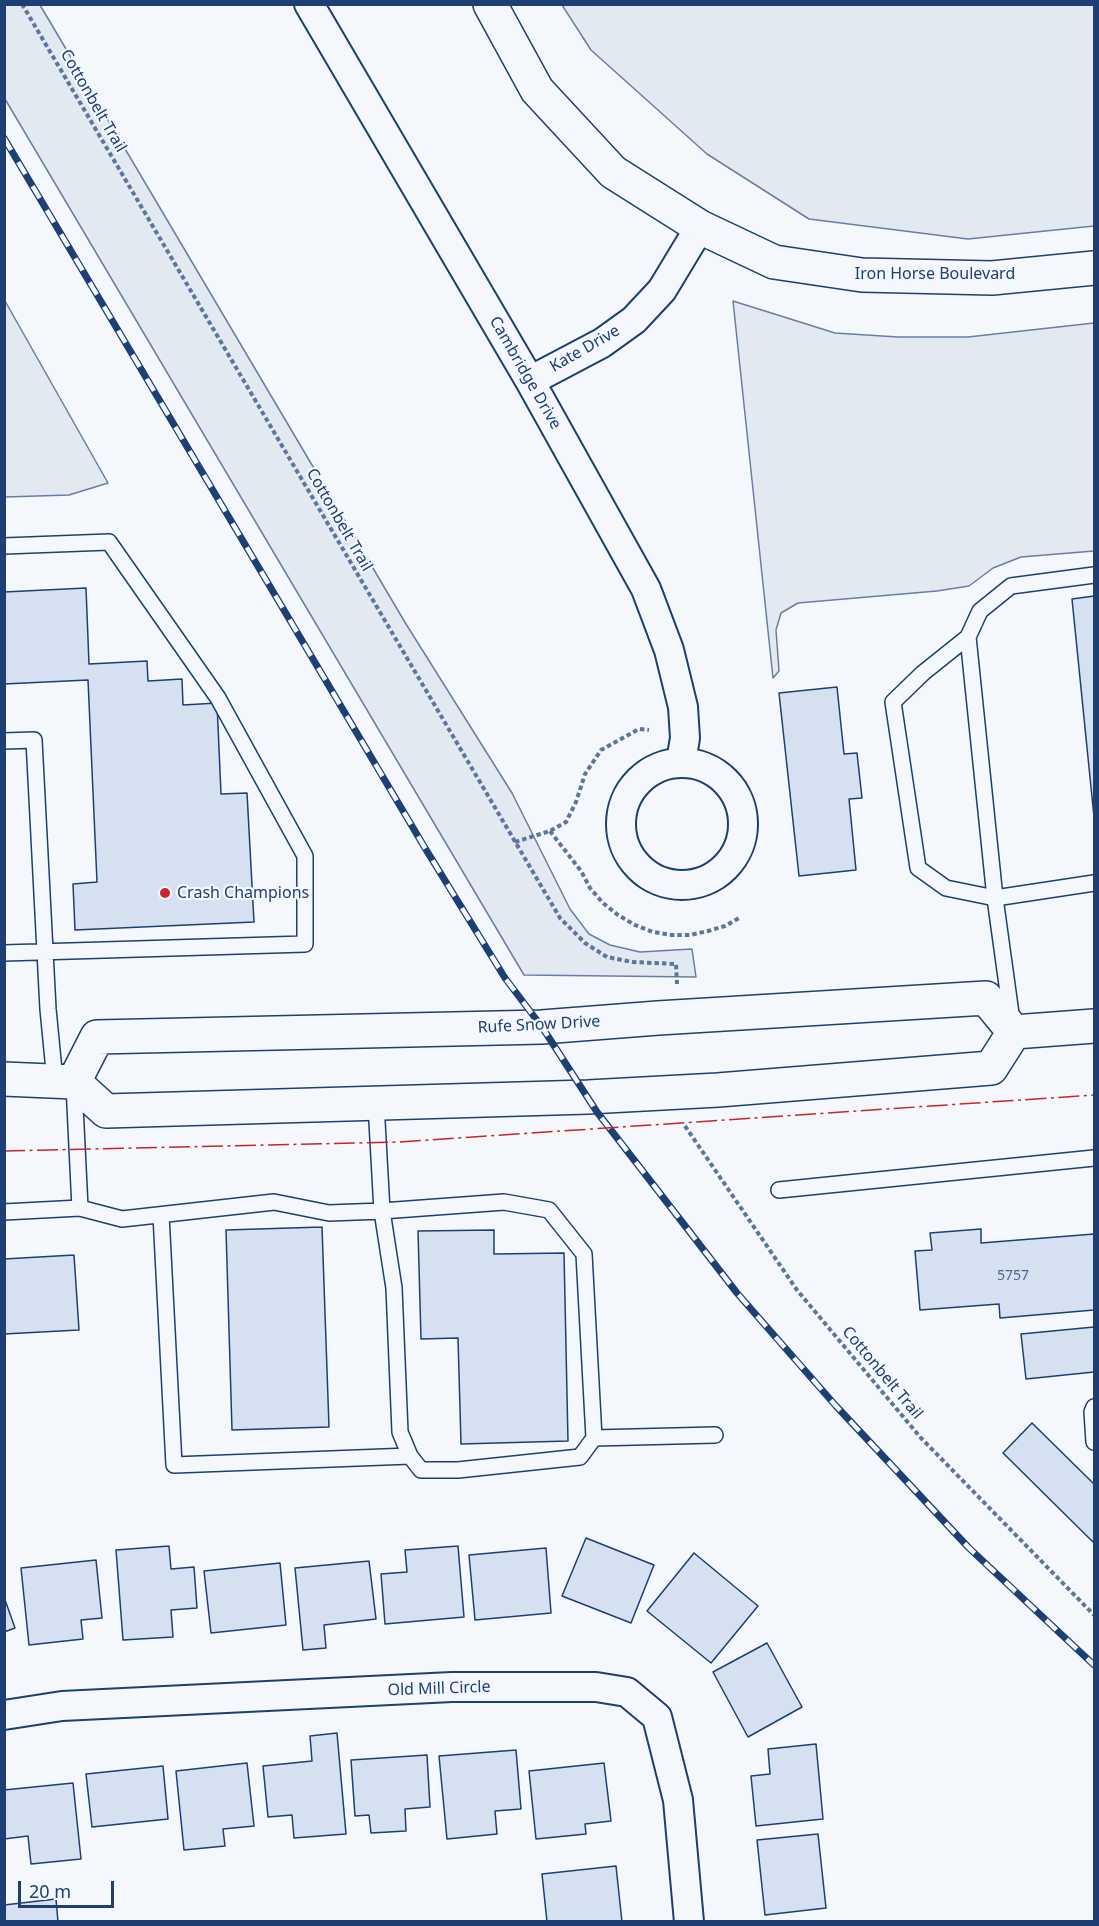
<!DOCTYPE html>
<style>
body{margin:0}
#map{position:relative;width:1099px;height:1926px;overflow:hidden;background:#f4f7fb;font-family:"Noto Sans",sans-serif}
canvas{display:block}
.frame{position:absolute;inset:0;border:6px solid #1d3f73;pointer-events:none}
.scale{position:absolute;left:18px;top:1881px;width:96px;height:27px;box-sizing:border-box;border:3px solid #1d3f73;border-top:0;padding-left:8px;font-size:18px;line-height:21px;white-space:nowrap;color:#1d3f73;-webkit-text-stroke:4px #f4f7fb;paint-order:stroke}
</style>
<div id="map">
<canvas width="1099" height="1926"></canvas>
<div class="frame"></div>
<div class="scale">20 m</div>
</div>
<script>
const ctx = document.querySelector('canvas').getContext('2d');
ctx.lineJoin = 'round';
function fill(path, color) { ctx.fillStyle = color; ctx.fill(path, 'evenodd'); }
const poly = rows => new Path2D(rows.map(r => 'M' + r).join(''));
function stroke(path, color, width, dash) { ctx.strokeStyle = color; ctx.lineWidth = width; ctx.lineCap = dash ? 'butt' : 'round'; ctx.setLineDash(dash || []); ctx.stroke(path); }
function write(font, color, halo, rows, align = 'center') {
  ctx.font = font + ' "Noto Sans",sans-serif'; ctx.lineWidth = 4.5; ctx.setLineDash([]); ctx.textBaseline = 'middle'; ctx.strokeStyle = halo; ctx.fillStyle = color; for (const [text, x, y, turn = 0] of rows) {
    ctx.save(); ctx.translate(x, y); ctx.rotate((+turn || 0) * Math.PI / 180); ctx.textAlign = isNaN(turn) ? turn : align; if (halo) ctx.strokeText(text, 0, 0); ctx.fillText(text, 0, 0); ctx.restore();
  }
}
const green = poly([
 [4,5,40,5,406,624,512,793,570,909,589,934,610,945,640,952,692,949,696,977,524,975,5,99,4,5],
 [562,5,1094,5,1094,226,968,239,809,219,707,154,591,50,562,5],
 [4,301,5,301,108,483,69,495,5,497,4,301],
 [733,301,835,333,898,337,968,337,1094,323,1094,551,1021,557,993,568,969,586,937,591,798,603,781,613,776,630,779,671,773,678,733,301]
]);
const building = poly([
 [86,588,89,664,147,661,148,681,182,679,183,705,217,703,221,794,247,793,254,922,75,930,73,884,97,882,88,680,4,684,4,592,86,588],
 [1094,596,1094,817,1072,599,1094,596],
 [837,687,844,754,857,753,862,798,849,799,856,870,799,876,779,693,837,687],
 [322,1227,329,1427,232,1430,226,1230,322,1227],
 [981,1229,981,1243,1094,1234,1094,1310,1000,1318,999,1304,920,1310,915,1251,932,1250,930,1233,981,1229],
 [494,1230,494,1254,564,1253,568,1441,461,1444,458,1338,421,1339,418,1231,494,1230],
 [74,1255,79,1330,4,1334,4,1259,74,1255],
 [1094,1327,1094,1372,1026,1379,1021,1334,1094,1327],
 [1032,1423,1094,1484,1094,1543,1003,1453,1032,1423],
 [586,1538,654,1565,631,1623,562,1596,586,1538],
 [169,1546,171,1569,194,1567,197,1608,171,1610,173,1637,123,1640,116,1550,169,1546],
 [458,1546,464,1617,385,1624,381,1574,407,1572,405,1550,458,1546],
 [546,1548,551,1613,475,1620,469,1555,546,1548],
 [694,1553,758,1606,711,1663,647,1611,694,1553],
 [96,1560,102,1618,81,1620,83,1639,29,1645,21,1568,96,1560],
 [369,1561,376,1619,324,1625,326,1648,303,1650,295,1568,369,1561],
 [280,1563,286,1625,211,1633,204,1571,280,1563],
 [4,1597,15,1628,4,1632,4,1597],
 [767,1643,802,1707,748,1737,713,1672,767,1643],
 [337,1733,346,1834,294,1838,292,1815,268,1817,263,1766,312,1761,310,1736,337,1733],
 [816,1744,823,1819,756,1826,751,1776,770,1774,768,1749,816,1744],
 [516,1750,521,1809,495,1811,497,1834,447,1839,439,1756,516,1750],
 [427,1755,430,1807,405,1809,406,1831,371,1833,369,1815,355,1816,351,1760,427,1755],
 [247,1763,254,1826,223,1829,225,1846,184,1850,176,1771,247,1763],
 [604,1763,611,1821,585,1824,586,1834,536,1839,529,1771,604,1763],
 [163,1766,168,1819,92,1827,86,1774,163,1766],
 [73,1783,81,1859,31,1864,28,1836,4,1839,4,1790,73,1783],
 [818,1834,826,1908,765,1915,757,1840,818,1834],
 [616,1866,622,1922,547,1922,542,1874,616,1866],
 [56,1899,58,1922,4,1922,4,1905,56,1899]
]);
const path = poly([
 [22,4,560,918,585,943,607,957,632,962,676,964,677,984],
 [550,831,581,871,590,888,603,903,618,915,635,925,653,932,671,935,690,935,708,931,725,926,741,917],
 [515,842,550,831,566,822,576,802,585,774,601,750,639,729,649,730],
 [685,1126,797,1290,921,1438,1094,1615]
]);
const service = poly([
 [4,546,109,542,218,698,305,856,305,944,4,953],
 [968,637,923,673,893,702,918,868,946,888,995,898,1094,883],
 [4,741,34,740,48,1009,55,1081],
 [1012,1021,995,898,968,637,980,611,1011,586,1094,575],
 [779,1190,1094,1158],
 [80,1208,122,1219,274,1202,329,1213,382,1211,504,1202,549,1210,584,1254,594,1438,580,1457,458,1470,421,1470,410,1456,400,1432,394,1288,382,1211,376,1104],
 [4,1212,80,1208,74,1085],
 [161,1215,174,1465,410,1456],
 [1094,1407,1092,1412,1094,1442],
 [594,1438,715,1435]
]);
const minor = poly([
 [309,4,530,381,646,589,669,650,683,707,685,738,681,762],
 [530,381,602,343,634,320,662,290,700,227],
 '621 824a61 61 0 1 1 122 0a61 61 0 1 1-122 0Z',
 [4,1715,62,1706,452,1687,596,1687,627,1692,657,1717,678,1800,689,1922]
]);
const tertiary = poly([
 [490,4,537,90,613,172,700,227,774,262,862,275,992,278,1094,268]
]);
const secondary = poly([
 [1014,1032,1094,1026],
 [4,1079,74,1082,106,1111,588,1097,718,1090,991,1068,1014,1032],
 [74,1082,97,1037,542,1027,658,1018,986,998,1014,1032]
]);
const rail = poly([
 [4,138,425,848,505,978,542,1027,597,1112,737,1293,836,1406,969,1548,1094,1665]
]);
const power = poly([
 [4,1151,399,1142,1094,1095]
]);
const markers = [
 [165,893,6,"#c62828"]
];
const numberNames = [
 ["5757",1013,1276]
];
const streetNames = [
 ["Cottonbelt Trail",93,101,60],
 ["Iron Horse Boulevard",935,274],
 ["Kate Drive",585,349,-30],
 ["Cambridge Drive",525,373,60],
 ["Cottonbelt Trail",339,520,60],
 ["Rufe Snow Drive",539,1025,-3],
 ["Cottonbelt Trail",882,1373,50],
 ["Old Mill Circle",439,1689,-2]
];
const poiNames = [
 ["Crash Champions",177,893]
];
fill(green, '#e3e9f0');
stroke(green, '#687fa3', 1.5);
fill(building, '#d5e0f0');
stroke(building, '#1d3f73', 1.5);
stroke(service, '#1d3f73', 18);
stroke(minor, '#1d3f73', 32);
stroke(tertiary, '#1d3f73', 36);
stroke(secondary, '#1d3f73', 36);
stroke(path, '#5e769c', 4, [4.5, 3]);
stroke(service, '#f4f7fb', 15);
stroke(minor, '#f4f7fb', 28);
stroke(tertiary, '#f4f7fb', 33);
stroke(secondary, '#f4f7fb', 33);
stroke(rail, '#1d3f73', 7);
stroke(rail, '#f4f7fb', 4.5, [14]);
stroke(power, '#c62828', 1.5, [21, 4.5, 3, 4.5]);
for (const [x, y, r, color] of markers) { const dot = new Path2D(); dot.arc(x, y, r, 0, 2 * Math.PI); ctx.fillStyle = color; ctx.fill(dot); stroke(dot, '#f4f7fb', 2); }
write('14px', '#4b6792', null, numberNames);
write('16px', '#1d3f73', '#f4f7fb', streetNames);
write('16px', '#1d3f73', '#f4f7fb', poiNames, 'left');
</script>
